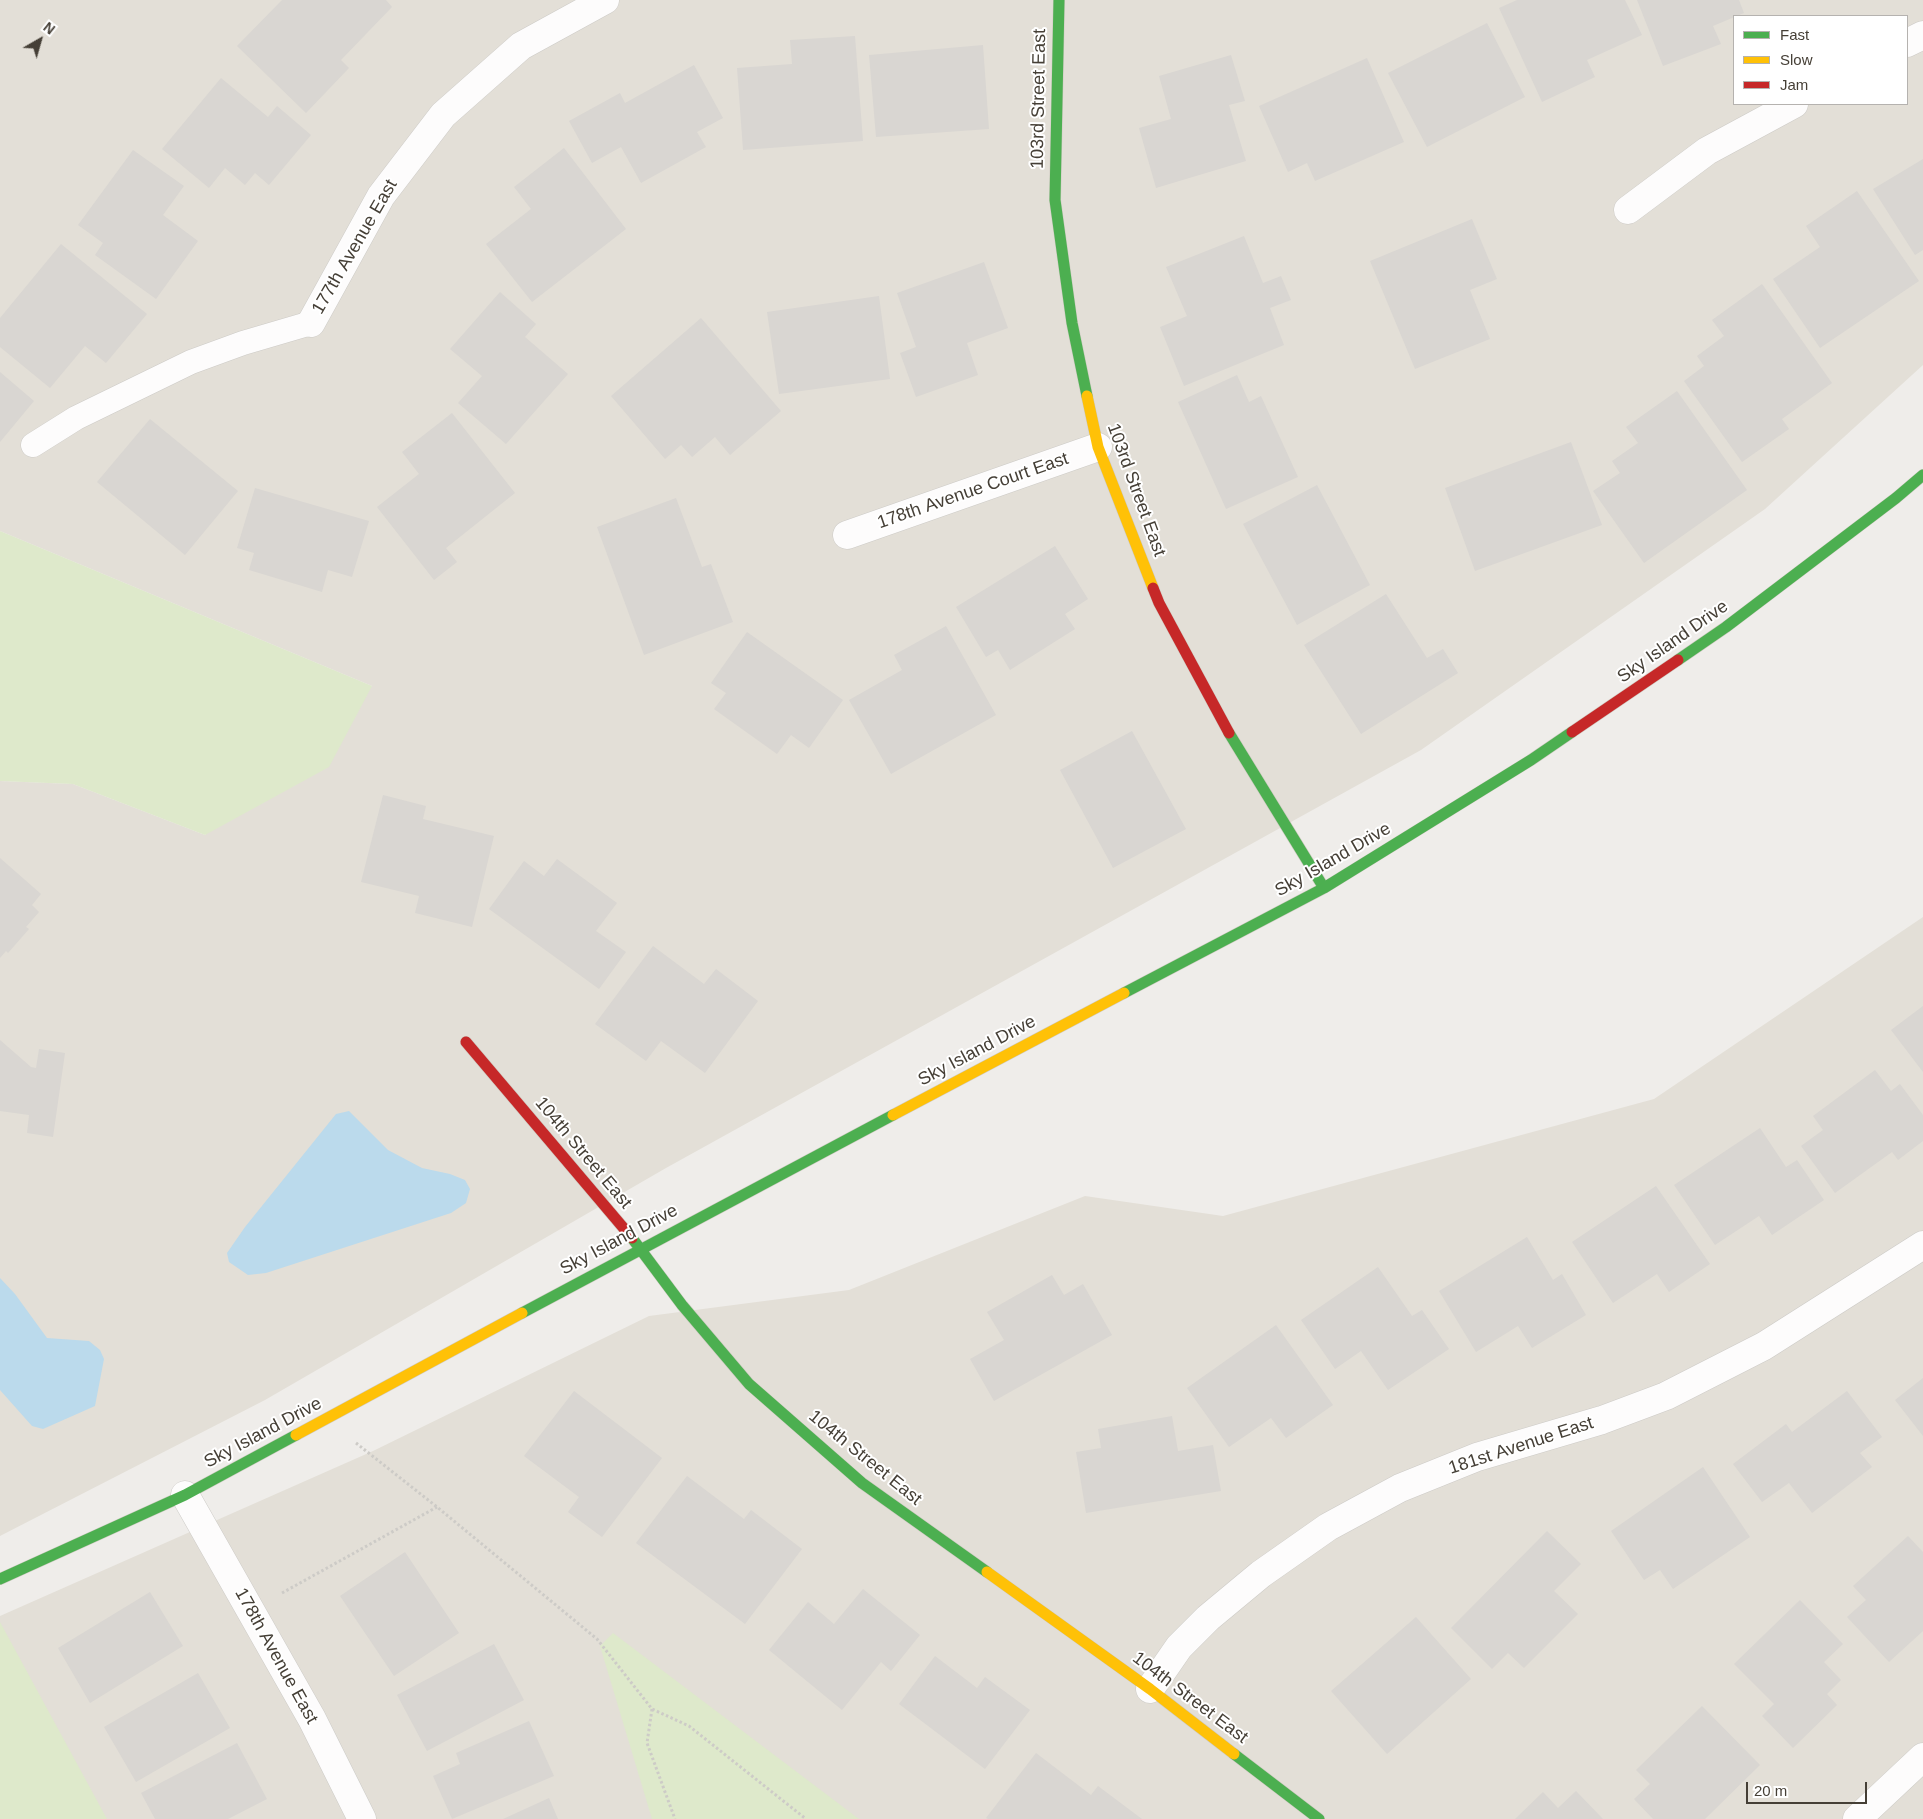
<!DOCTYPE html>
<style>
body{margin:0}
#map{position:relative;width:1923px;height:1819px;overflow:hidden;background:#efedea;font-family:Helvetica,sans-serif}
canvas{display:block}
.legend{position:absolute;left:1733px;top:15px;width:175px;height:90px;box-sizing:border-box;background:#fff;border:1px solid #b5b2af;margin:0;padding:6px 9px;list-style:none;font-size:15px;color:#453f36}
.legend li{display:flex;align-items:center;gap:10px;height:25px}
.legend b{width:25px;border:1px solid #b5b2af}
.north{position:absolute;left:15px;top:15px;width:50px;height:50px;-webkit-text-stroke:4px #fff;paint-order:stroke;rotate:38deg;font-size:14px;font-weight:700;line-height:20px;text-align:center;color:#453f36}
.north::after{content:'';display:block;margin:auto;width:18px;height:22px;background:#453f36;clip-path:polygon(50% 0,100% 100%,50% 72%,0 100%)}
.scale{position:absolute;left:1746px;top:1782px;width:121px;height:22px;box-sizing:border-box;border:2px solid #453f36;border-top:0;padding-left:6px;font-size:15px;line-height:18px;white-space:nowrap;color:#453f36;-webkit-text-stroke:4px #fff;paint-order:stroke}
</style>
<div id="map">
<canvas width="1923" height="1819"></canvas>
<ul class="legend">
<li><b style="height:6px;background:#4caf50"></b>Fast</li>
<li><b style="height:6px;background:#ffc107"></b>Slow</li>
<li><b style="height:6px;background:#c62828"></b>Jam</li>
</ul>
<div class="north">N</div>
<div class="scale">20 m</div>
</div>
<script>
const ctx = document.querySelector('canvas').getContext('2d');
ctx.lineJoin = 'round';
function fill(path, color) { ctx.fillStyle = color; ctx.fill(path, 'evenodd'); }
const poly = rows => new Path2D(rows.map(r => 'M' + r).join(''));
function stroke(path, color, width, dash) { ctx.strokeStyle = color; ctx.lineWidth = width; ctx.lineCap = dash ? 'butt' : 'round'; ctx.setLineDash(dash || []); ctx.stroke(path); }
function write(font, color, halo, rows, align = 'center') {
  ctx.font = font + ' Helvetica,sans-serif'; ctx.lineWidth = 4; ctx.setLineDash([]); ctx.textBaseline = 'middle'; ctx.strokeStyle = halo; ctx.fillStyle = color; for (const [text, x, y, turn = 0] of rows) {
    ctx.save(); ctx.translate(x, y); ctx.rotate((+turn || 0) * Math.PI / 180); ctx.textAlign = isNaN(turn) ? turn : align; if (halo) ctx.strokeText(text, 0, 0); ctx.fillText(text, 0, 0); ctx.restore();
  }
}
const residential = poly([
 [0,0,1923,0,1923,365,1765,509,1421,750,666,1168,265,1400,0,1536,0,781,73,784,205,835,372,686,0,531],
 [1734,16,1907,16,1907,104,1734,104],
 [1923,917,1923,1819,0,1819,0,1616,373,1451,649,1316,849,1290,1085,1196,1223,1216,1654,1099]
]);
const green = poly([
 [0,531,372,686,329,767,205,835,73,784,0,781],
 [0,1622,107,1819,0,1819],
 [613,1633,859,1819,652,1819,600,1646]
]);
const water = poly([
 [349,1111,388,1150,422,1168,450,1174,465,1180,470,1189,466,1203,451,1213,266,1273,248,1275,229,1262,227,1253,245,1227,336,1114],
 [0,1278,15,1294,47,1338,89,1341,100,1350,104,1359,95,1406,43,1429,32,1426,0,1390]
]);
const building = poly([
 [282,0,386,0,392,7,341,60,349,68,306,113,237,46],
 [1517,0,1625,0,1642,35,1587,60,1595,77,1542,102,1499,8],
 [1637,0,1739,0,1744,13,1713,26,1721,44,1663,66],
 [1487,23,1525,97,1427,147,1388,73],
 [855,36,863,141,743,150,737,68,792,64,790,40],
 [983,45,989,129,876,137,869,55],
 [1231,55,1245,101,1229,105,1246,161,1156,188,1139,128,1171,119,1159,76],
 [1367,58,1404,142,1315,181,1307,163,1288,172,1259,106],
 [694,65,723,118,697,132,706,147,641,183,621,147,592,163,569,121,620,93,625,103],
 [221,78,268,117,277,106,311,135,269,185,255,173,245,185,225,168,209,188,162,149],
 [564,148,626,229,532,302,486,244,531,209,514,187],
 [133,150,184,186,163,215,198,241,156,299,95,255,103,243,78,225],
 [1923,159,1923,250,1915,255,1873,189],
 [1857,191,1919,281,1820,348,1773,279,1820,247,1806,226],
 [1472,219,1497,279,1470,290,1490,339,1415,369,1370,261],
 [1244,236,1263,283,1281,276,1291,300,1270,308,1284,345,1184,386,1160,327,1187,316,1166,267],
 [61,244,147,314,106,363,85,346,50,388,0,347,0,318],
 [984,262,1008,328,967,343,978,375,916,397,900,353,916,347,897,293],
 [1762,284,1832,383,1782,419,1789,429,1742,462,1684,381,1704,366,1697,356,1724,336,1712,320],
 [500,292,536,324,525,337,568,374,506,444,458,403,482,376,450,349],
 [879,296,890,379,779,394,767,312],
 [701,318,781,411,730,455,715,437,692,457,681,445,665,459,611,396],
 [0,372,34,401,0,442],
 [1237,375,1249,402,1261,396,1298,477,1226,509,1178,402],
 [1677,391,1747,490,1644,563,1593,491,1620,473,1612,461,1638,443,1626,427],
 [452,413,515,493,446,548,457,562,434,580,377,507,419,474,402,452],
 [150,419,238,491,185,555,97,482],
 [1571,442,1602,525,1475,571,1445,488],
 [1317,485,1370,585,1297,625,1243,524],
 [255,488,369,521,352,577,328,570,322,592,249,570,254,553,237,548],
 [676,498,702,567,711,564,733,622,644,655,597,527],
 [1055,546,1088,599,1065,614,1075,629,1010,670,998,650,986,657,956,607],
 [1386,594,1427,658,1443,649,1458,673,1361,734,1304,645],
 [946,626,996,715,891,774,849,700,902,670,894,655],
 [747,632,843,700,809,748,791,735,777,754,714,709,726,693,711,683],
 [1132,731,1186,829,1113,868,1060,770],
 [383,795,426,806,423,819,494,836,472,927,415,913,419,896,361,882],
 [0,858,41,894,32,905,39,912,26,927,29,929,8,953,6,951,0,958],
 [557,859,617,903,596,931,626,952,599,989,489,909,524,861,544,876],
 [653,946,704,984,716,969,758,1001,705,1073,661,1041,646,1061,595,1024],
 [1923,1006,1923,1072,1891,1030],
 [0,1040,31,1067,36,1068,39,1049,65,1053,53,1137,27,1133,29,1115,0,1111],
 [1875,1070,1891,1091,1900,1084,1923,1115,1923,1141,1898,1160,1892,1152,1835,1193,1801,1146,1823,1130,1813,1116],
 [1760,1128,1786,1167,1797,1160,1824,1200,1772,1235,1759,1216,1715,1245,1674,1185],
 [1656,1186,1710,1264,1669,1292,1657,1274,1613,1303,1572,1242],
 [1527,1237,1553,1280,1562,1274,1586,1315,1532,1348,1518,1326,1476,1352,1439,1291],
 [1378,1267,1412,1316,1422,1310,1449,1349,1388,1390,1361,1351,1335,1369,1301,1320],
 [1052,1275,1064,1295,1083,1284,1112,1335,994,1401,970,1359,1004,1340,987,1312],
 [1276,1325,1333,1405,1286,1438,1271,1418,1229,1447,1187,1388],
 [1923,1378,1923,1436,1895,1400],
 [574,1391,662,1458,602,1537,568,1512,579,1497,524,1456],
 [1847,1391,1882,1437,1860,1453,1872,1467,1812,1513,1789,1483,1762,1502,1733,1464,1786,1424,1792,1432],
 [1172,1416,1178,1451,1213,1445,1221,1491,1086,1513,1076,1452,1101,1448,1098,1429],
 [1703,1467,1750,1537,1673,1589,1660,1570,1644,1580,1611,1531],
 [687,1476,744,1519,751,1510,802,1549,745,1624,636,1543],
 [1547,1531,1581,1564,1554,1591,1578,1614,1524,1668,1508,1653,1492,1669,1451,1628],
 [1908,1536,1923,1552,1923,1631,1889,1662,1847,1617,1866,1600,1853,1586],
 [405,1552,459,1633,394,1676,340,1596],
 [863,1589,920,1635,891,1671,881,1662,842,1710,769,1650,808,1602,834,1624],
 [150,1592,183,1646,90,1703,58,1648],
 [1800,1600,1843,1644,1824,1662,1841,1680,1827,1694,1837,1705,1793,1748,1762,1716,1774,1704,1734,1664],
 [1416,1617,1471,1679,1387,1754,1331,1691],
 [494,1644,524,1700,427,1751,397,1695],
 [935,1656,977,1688,985,1677,1030,1710,985,1769,899,1704],
 [198,1673,230,1728,136,1782,104,1727],
 [1702,1706,1760,1765,1705,1819,1653,1819,1634,1799,1650,1784,1636,1770],
 [529,1721,554,1776,452,1819,433,1776,460,1764,456,1753],
 [237,1743,267,1799,228,1819,155,1819,141,1793],
 [1036,1753,1091,1795,1098,1786,1142,1819,988,1819,986,1818],
 [1576,1791,1603,1819,1515,1819,1543,1792,1558,1808],
 [549,1798,558,1819,503,1819]
]);
const path = poly([
 [356,1443,437,1507,597,1639,652,1709,689,1726,806,1819],
 [282,1593,437,1507],
 [652,1709,647,1743,675,1819]
]);
const lane = poly([
 [33,445,76,418,191,362,243,343,311,323]
]);
const street = poly([
 [1907,43,1923,35],
 [1628,210,1707,151,1794,104],
 [311,323,381,196,443,115,521,46,605,0],
 [847,535,1098,447],
 [185,1495,312,1719,362,1819],
 [1150,1689,1179,1647,1208,1618,1261,1574,1328,1527,1400,1488,1477,1457,1602,1420,1666,1396,1764,1346,1923,1245],
 [1857,1819,1923,1757]
]);
const fast = poly([
 [1059,0,1055,200,1072,323,1087,396],
 [1678,660,1726,627,1896,498,1923,475],
 [1229,733,1324,888],
 [1124,993,1324,888,1531,760,1572,732],
 [632,1238,682,1305,749,1384,862,1483,987,1572],
 [522,1313,893,1115],
 [0,1579,185,1495,296,1435],
 [1234,1754,1319,1819]
]);
const slow = poly([
 [1087,396,1098,447,1153,588],
 [893,1115,1124,993],
 [296,1435,522,1313],
 [987,1572,1150,1689,1234,1754]
]);
const jam = poly([
 [1153,588,1159,603,1229,733],
 [1572,732,1678,660],
 [466,1042,632,1238]
]);
const streetNames = [
 ["103rd Street East",1039,99,-89],
 ["177th Avenue East",355,247,-60],
 ["103rd Street East",1136,490,70],
 ["178th Avenue Court East",973,491,-19],
 ["Sky Island Drive",1673,642,-35],
 ["Sky Island Drive",1333,860,-30],
 ["Sky Island Drive",977,1051,-28],
 ["104th Street East",583,1153,50],
 ["Sky Island Drive",619,1240,-28],
 ["Sky Island Drive",263,1433,-28],
 ["181st Avenue East",1521,1446,-18],
 ["104th Street East",865,1458,39],
 ["178th Avenue East",276,1656,61],
 ["104th Street East",1190,1698,37]
];
fill(residential, '#e3dfd7');
fill(green, '#dee9cb');
fill(water, '#bbdaec');
fill(building, '#d9d6d2');
stroke(lane, '#cdcbc7', 25);
stroke(street, '#cdcbc7', 29);
stroke(fast, '#cecac1', 12);
stroke(slow, '#cecac1', 12);
stroke(jam, '#cecac1', 12);
stroke(path, '#cdcbc7', 3, [2.5, 2.5]);
stroke(lane, '#fdfcfc', 24);
stroke(street, '#fdfcfc', 28);
stroke(fast, '#4caf50', 11);
stroke(slow, '#ffc107', 11);
stroke(jam, '#c62828', 11);
write('18px', '#453f36', '#fff', streetNames);
</script>
